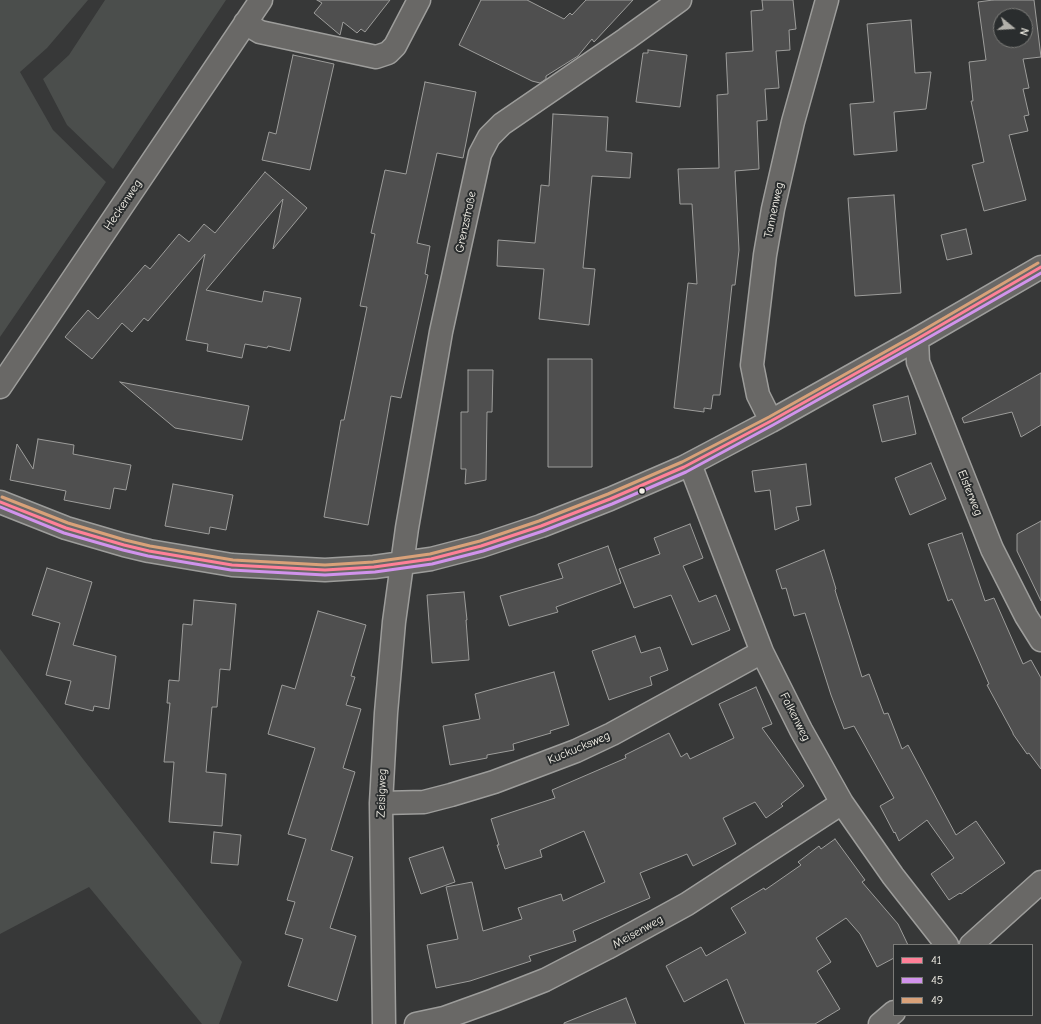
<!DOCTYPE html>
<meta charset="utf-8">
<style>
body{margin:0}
#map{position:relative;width:1041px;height:1024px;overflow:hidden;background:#373838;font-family:"Comic Neue",sans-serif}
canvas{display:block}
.legend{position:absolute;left:893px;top:944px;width:140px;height:72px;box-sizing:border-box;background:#2a2d2e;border:1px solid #7b7b78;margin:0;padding:5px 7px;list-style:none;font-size:12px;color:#f4f1e8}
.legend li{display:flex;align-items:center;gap:8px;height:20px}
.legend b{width:20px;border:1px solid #7b7b78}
.north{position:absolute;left:993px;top:8px;width:40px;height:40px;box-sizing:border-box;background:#2a2d2e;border:1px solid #7b7b78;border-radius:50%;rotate:108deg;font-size:11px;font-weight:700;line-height:16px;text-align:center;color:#f4f1e8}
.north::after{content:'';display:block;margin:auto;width:14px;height:18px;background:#b2b0aa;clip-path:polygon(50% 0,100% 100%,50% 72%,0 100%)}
</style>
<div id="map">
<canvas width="1041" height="1024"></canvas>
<ul class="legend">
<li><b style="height:5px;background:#ff8098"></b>41</li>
<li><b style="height:5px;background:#d193ec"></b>45</li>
<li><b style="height:5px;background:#d9a179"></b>49</li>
</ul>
<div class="north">N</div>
</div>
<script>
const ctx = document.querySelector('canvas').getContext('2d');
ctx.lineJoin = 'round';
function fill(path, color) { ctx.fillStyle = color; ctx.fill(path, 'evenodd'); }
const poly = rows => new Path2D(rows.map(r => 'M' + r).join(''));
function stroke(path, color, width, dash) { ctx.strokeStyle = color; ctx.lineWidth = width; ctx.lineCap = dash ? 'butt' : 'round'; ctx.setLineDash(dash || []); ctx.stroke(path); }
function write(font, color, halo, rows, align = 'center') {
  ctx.font = font + ' "Comic Neue",sans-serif'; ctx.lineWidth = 4; ctx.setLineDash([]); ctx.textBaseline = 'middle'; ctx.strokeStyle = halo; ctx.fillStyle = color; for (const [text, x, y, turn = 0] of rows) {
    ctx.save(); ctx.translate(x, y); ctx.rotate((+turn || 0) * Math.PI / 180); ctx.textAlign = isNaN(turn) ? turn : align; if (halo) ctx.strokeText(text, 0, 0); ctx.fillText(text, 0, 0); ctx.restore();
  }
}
const green = poly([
 [0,0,88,0,47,48,20,72,53,130,106,182,0,337],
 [105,0,226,0,113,169,67,125,43,79,69,55],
 [0,649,83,759,242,962,219,1024,202,1024,89,887,0,934]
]);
const building = poly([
 [317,0,390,0,365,32,361,29,357,33,343,22,340,35,314,13,322,3,317,0],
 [481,0,527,0,564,19,570,13,572,15,586,0,633,0,594,42,592,39,578,56,546,76,546,79,540,83,532,81,459,45,481,0],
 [762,0,793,0,796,29,789,30,790,50,776,51,779,88,765,89,767,120,757,121,759,169,735,171,739,250,735,285,732,285,720,395,713,395,711,409,704,408,704,412,674,408,688,283,697,284,692,204,680,204,678,169,719,168,717,95,728,94,726,53,753,51,751,11,763,10,762,0],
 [993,0,1034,0,1041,57,1023,59,1029,88,1023,89,1029,115,1024,116,1028,131,1009,135,1026,200,984,211,972,165,984,162,971,101,973,101,969,62,986,60,978,2,993,0],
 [1001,16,1025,16,1025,40,1001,40,1001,16],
 [911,20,915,73,931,72,926,109,894,112,897,151,854,155,850,104,874,102,867,24,911,20],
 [648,50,687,55,680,107,636,102,643,53,648,53,648,50],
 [293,55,334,64,310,170,262,160,269,132,276,134,293,55],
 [425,82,476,92,463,158,437,153,417,243,430,246,425,274,428,275,401,398,391,396,368,525,324,517,341,420,344,420,367,307,360,306,375,234,371,233,385,170,406,174,425,82],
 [553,114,608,117,606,151,632,153,630,178,592,176,583,268,595,269,589,325,539,319,544,269,497,266,498,240,535,243,541,185,549,186,553,114],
 [265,172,307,208,273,249,283,199,206,290,262,302,264,291,301,298,290,351,268,346,267,348,245,344,242,358,207,351,208,344,186,340,205,254,148,321,144,318,132,332,122,323,92,359,65,337,88,310,98,319,145,265,150,269,179,234,189,242,204,224,215,233,265,172],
 [894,195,901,293,855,296,848,198,894,195],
 [966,229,972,254,947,260,941,235,966,229],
 [548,359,592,359,592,467,548,467,548,359],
 [468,370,493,370,492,412,487,412,486,480,465,484,466,469,461,469,461,412,468,412,468,370],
 [1041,373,1041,425,1021,437,1012,412,964,423,962,418,1041,373],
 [120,382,249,406,242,440,175,428,120,382],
 [908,396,916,434,882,442,873,405,908,396],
 [38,439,74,445,73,454,131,465,126,490,114,488,110,509,64,500,66,491,10,480,17,444,33,469,38,439],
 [931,463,946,499,910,515,895,478,931,463],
 [806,464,811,505,796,507,799,520,775,530,770,490,755,492,752,471,806,464],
 [173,484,233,495,226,530,210,527,209,534,165,526,173,484],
 [1041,521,1041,601,1017,551,1017,534,1041,521],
 [690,524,703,558,683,566,699,602,716,595,730,630,692,645,671,595,634,608,619,569,660,554,654,538,690,524],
 [962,533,985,601,994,598,1023,664,1031,660,1041,678,1041,769,1029,753,1027,754,1013,734,1013,733,987,685,989,684,952,599,948,601,928,544,962,533],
 [608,546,621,583,556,607,558,612,509,626,500,596,563,578,558,564,608,546],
 [824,550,836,589,835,590,862,677,869,674,884,714,888,713,902,749,908,745,956,835,976,821,1005,863,961,894,960,893,949,900,931,874,954,858,927,820,899,841,895,832,894,833,880,806,894,798,854,726,844,729,831,695,805,613,794,616,786,588,782,589,776,570,824,550],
 [47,568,92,582,73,645,116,656,109,709,94,706,93,711,65,704,71,681,46,675,60,623,32,615,47,568],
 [464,592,467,620,466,620,469,660,432,663,427,595,464,592],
 [194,600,236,604,230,670,220,669,217,707,212,707,206,772,226,774,222,826,169,822,174,762,164,762,170,703,167,703,169,680,179,681,183,624,192,625,194,600],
 [318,611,366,625,351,676,355,677,346,705,361,709,343,768,355,772,331,850,353,857,330,928,356,936,337,1001,288,986,303,939,285,934,295,902,287,900,306,839,288,834,315,748,268,734,282,685,295,689,318,611],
 [635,636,641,653,660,647,668,670,650,677,652,685,609,700,592,651,635,636],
 [554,672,569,725,550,731,551,733,513,744,514,750,487,755,487,758,450,765,443,726,480,719,475,694,554,672],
 [756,687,772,724,762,728,804,786,781,804,783,806,766,818,755,802,723,818,736,844,693,866,687,854,640,873,650,898,573,931,576,941,529,956,531,961,470,981,436,988,427,945,458,939,446,887,472,882,483,931,522,919,518,908,561,894,563,901,605,882,584,831,540,850,542,857,505,869,497,845,499,845,491,819,555,798,552,790,626,758,625,755,669,733,681,757,687,753,690,759,734,738,719,704,756,687],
 [214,832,241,835,238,865,211,863,214,832],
 [835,839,865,880,862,882,898,924,908,945,894,945,894,958,877,967,860,934,846,918,816,938,831,962,817,971,840,1009,815,1024,745,1024,727,979,684,1002,666,966,701,947,706,956,746,933,731,908,764,888,765,890,801,865,798,862,819,846,821,849,835,839],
 [443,847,455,882,421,894,409,858,443,847],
 [626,998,636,1024,564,1024,564,1023,626,998]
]);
const minor = poly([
 [245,23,260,32,376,57,388,53,395,46,419,0],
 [917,339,918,362,992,549,1026,616,1041,640],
 [0,387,261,0],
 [771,421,758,395,752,365,765,255,773,209,793,122,827,0],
 [690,464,762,652,801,730,842,803,893,876,947,945],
 [0,502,66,528,124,545,149,551,232,565,325,570,374,567,431,559,481,546,541,526,610,499,684,467,771,421,917,339,1041,267],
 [381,803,424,802,451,795,494,782,576,751,612,734,762,652],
 [971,945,1041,882],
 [384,1024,381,803,386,713,394,622,407,528,441,332,480,154,489,137,502,124,626,39,680,0],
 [416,1024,444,1018,494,1000,545,980,607,948,687,904,842,803],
 [880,1024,894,1012]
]);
const bus1 = poly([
 [0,502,66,528,124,545,149,551,232,565,325,570,374,567,431,559,481,546,541,526,610,499,684,467,771,421,917,339,1041,267]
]);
const bus2 = poly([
 [0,507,64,533,123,550,148,556,231,570,325,575,375,572,432,564,483,551,543,531,612,504,686,472,773,425,919,343,1041,273]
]);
const bus3 = poly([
 [2,497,68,523,125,540,150,546,233,560,325,565,373,562,430,554,480,541,539,521,608,494,682,462,769,417,915,335,1038,263]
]);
const markers = [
 [642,491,3.5,"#f4f1e8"]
];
const streetNames = [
 ["Heckenweg",123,205,-56],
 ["Tannenweg",774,210,-78],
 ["Grenzstraße",466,222,-78],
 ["Elsterweg",970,493,68],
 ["Falkenweg",795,717,63],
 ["Kuckucksweg",579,748,-23],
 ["Zeisigweg",382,793,-88],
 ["Meisenweg",638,932,-29]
];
fill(green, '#4b4e4c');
fill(building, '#4f4f4f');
stroke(building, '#9d9d9b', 1);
stroke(minor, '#9d9d9b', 25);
stroke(minor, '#696866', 22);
stroke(bus1, '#ff8098', 3);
stroke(bus2, '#d193ec', 3);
stroke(bus3, '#d9a179', 3);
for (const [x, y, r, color] of markers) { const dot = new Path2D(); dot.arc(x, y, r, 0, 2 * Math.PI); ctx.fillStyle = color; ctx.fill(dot); stroke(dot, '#2a2d2e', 1.5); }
write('12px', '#f4f1e8', '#2a2d2e', streetNames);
</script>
